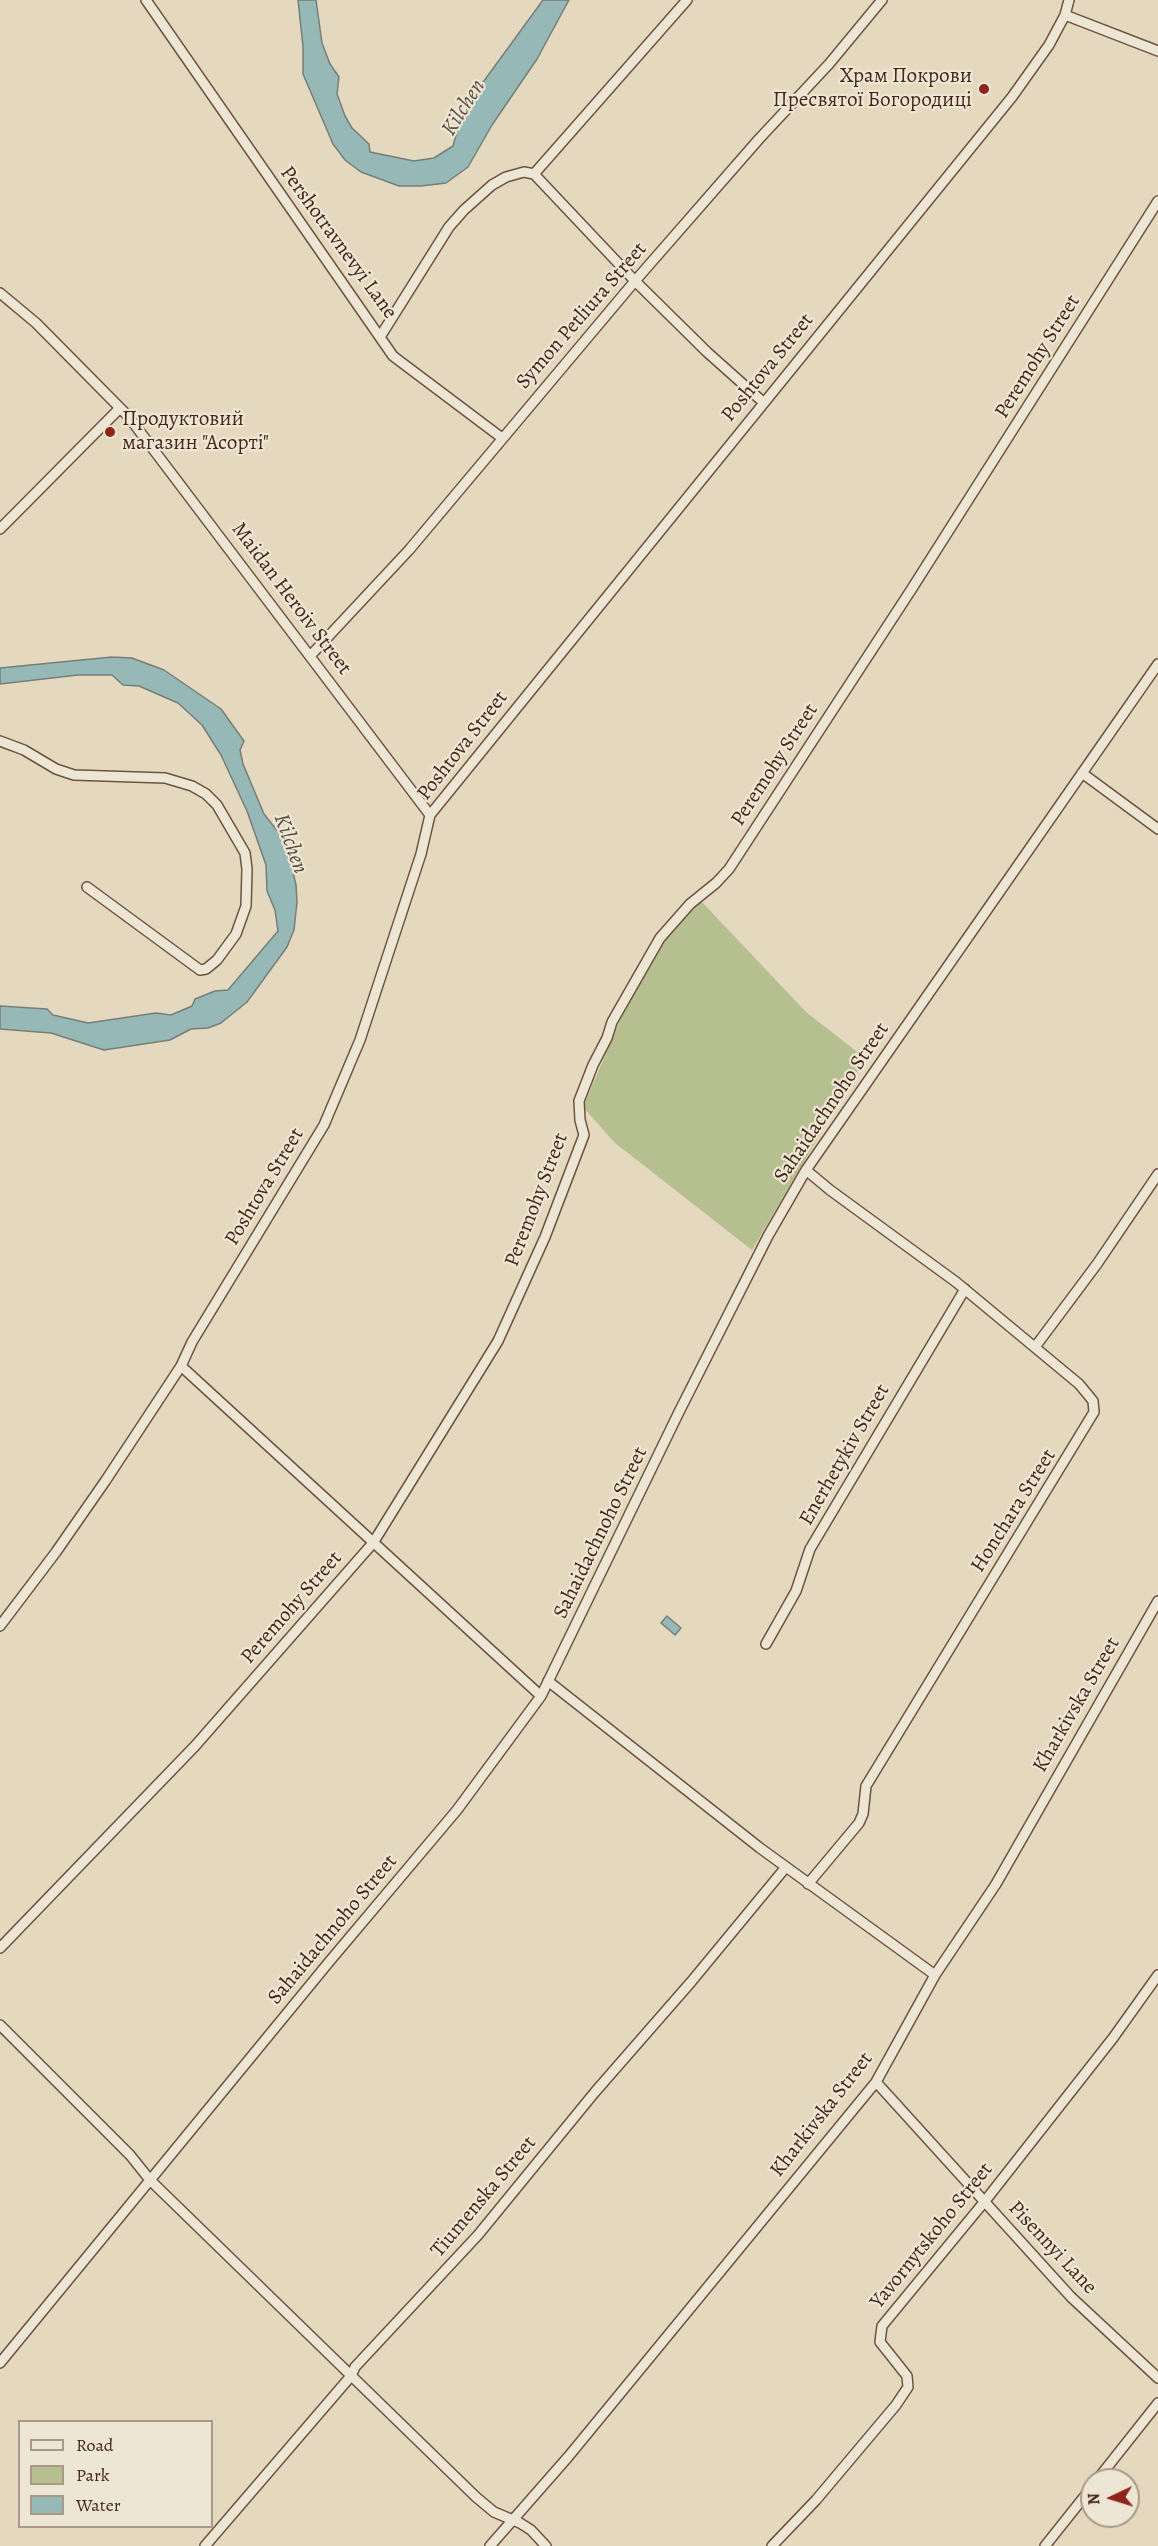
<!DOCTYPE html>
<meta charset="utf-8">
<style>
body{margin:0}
#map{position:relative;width:1158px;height:2546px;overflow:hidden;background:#e4d9be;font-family:Alegreya,serif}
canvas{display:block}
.legend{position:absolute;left:18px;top:2420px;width:195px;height:108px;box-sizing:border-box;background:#ede6d5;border:2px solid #aa9989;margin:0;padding:8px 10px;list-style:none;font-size:18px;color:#462616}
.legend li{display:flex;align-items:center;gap:12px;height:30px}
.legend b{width:30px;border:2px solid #aa9989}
.north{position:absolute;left:1080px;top:2468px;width:60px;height:60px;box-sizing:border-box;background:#ede6d5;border:2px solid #aa9989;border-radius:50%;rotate:266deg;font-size:16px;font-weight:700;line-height:24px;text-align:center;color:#462616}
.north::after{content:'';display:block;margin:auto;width:21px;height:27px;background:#8f2418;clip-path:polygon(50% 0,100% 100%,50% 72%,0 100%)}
</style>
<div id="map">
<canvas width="1158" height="2546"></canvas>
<ul class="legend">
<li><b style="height:8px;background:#ede6d5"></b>Road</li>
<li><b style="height:16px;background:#b6bf90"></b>Park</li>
<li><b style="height:16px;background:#96b9b7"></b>Water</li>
</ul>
<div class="north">N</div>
</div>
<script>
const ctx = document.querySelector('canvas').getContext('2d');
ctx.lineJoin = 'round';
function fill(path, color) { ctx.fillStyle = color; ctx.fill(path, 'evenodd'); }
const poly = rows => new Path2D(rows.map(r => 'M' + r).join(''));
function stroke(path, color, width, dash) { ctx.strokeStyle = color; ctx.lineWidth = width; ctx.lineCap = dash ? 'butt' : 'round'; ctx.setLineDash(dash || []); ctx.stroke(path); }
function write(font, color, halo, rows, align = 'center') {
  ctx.font = font + ' Alegreya,serif'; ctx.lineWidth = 4.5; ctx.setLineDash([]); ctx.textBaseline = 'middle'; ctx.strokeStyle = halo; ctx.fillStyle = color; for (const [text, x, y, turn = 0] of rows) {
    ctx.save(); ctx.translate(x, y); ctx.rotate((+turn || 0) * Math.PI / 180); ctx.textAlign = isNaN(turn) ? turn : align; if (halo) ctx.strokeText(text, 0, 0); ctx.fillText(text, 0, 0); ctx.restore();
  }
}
const green = poly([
 [700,900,806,1012,865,1058,752,1250,615,1143,583,1107,621,1018,667,933]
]);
const water = poly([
 [298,0,316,0,322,43,330,64,339,77,337,94,345,116,352,128,369,144,370,152,414,161,434,158,453,146,461,117,481,85,543,0,569,0,537,59,492,125,468,167,446,183,421,186,399,186,361,172,345,160,333,144,303,74,303,47,298,0],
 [112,657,132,658,164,670,221,709,244,741,240,750,243,764,264,814,286,842,296,885,297,902,294,930,287,947,247,1002,221,1023,208,1028,191,1029,170,1040,104,1050,51,1033,0,1029,0,1006,47,1009,53,1015,88,1023,156,1013,171,1015,192,1006,195,999,215,991,228,990,278,931,275,910,267,891,266,865,247,811,221,755,202,725,178,703,139,686,123,685,112,675,78,675,0,684,0,668,112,657],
 [667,1616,681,1628,675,1635,661,1623,667,1616]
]);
const minor = poly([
 [146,0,393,356,502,438],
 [1065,15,1158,51],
 [534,174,635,281,707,352,763,402],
 [534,174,687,0],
 [0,293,36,323,128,416,430,815],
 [380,337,449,227,464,210,492,185,506,177,524,172,534,174],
 [0,529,120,408],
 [311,655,409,550,635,281,759,139,829,64,882,0],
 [0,741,24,750,56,769,74,775,165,778,192,786,206,794,217,805,245,853,247,869,246,906,236,934,217,960,206,969,200,970,87,887],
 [1082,773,1158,829],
 [806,1170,830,1190,956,1282,1079,1384,1093,1401,1094,1412,866,1786,863,1814,859,1823,808,1884],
 [1035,1347,1097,1264,1158,1174],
 [181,1366,541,1696],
 [0,1626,56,1552,106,1480,181,1366,192,1342,324,1125,360,1040,421,854,430,815,1012,97,1049,45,1065,15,1069,0],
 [766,1644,796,1591,810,1549,965,1289],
 [548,1681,760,1848,935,1975],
 [0,1948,195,1746,373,1543,498,1341,545,1237,584,1135,580,1120,579,1101,593,1065,607,1038,612,1022,660,938,690,904,716,883,729,869,911,590,1158,201],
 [0,2025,130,2155,150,2180,476,2497,494,2512,520,2523,531,2530,546,2546],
 [876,2082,1071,2297,1158,2378],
 [0,2363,329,1962,457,1810,541,1696,679,1412,768,1236,806,1170,1158,664],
 [1097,2480,1158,2403],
 [205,2546,351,2376,355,2367,478,2235,595,2092,691,1982,786,1867],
 [490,2546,568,2457,876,2082,935,1975,996,1884,1158,1601],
 [772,2546,816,2500,896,2405,908,2387,907,2376,880,2342,882,2326,985,2201,1113,2038,1158,1975],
 [1045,2546,1092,2487]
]);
const markers = [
 [984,89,6,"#8f2418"],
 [110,432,6,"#8f2418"]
];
const poiNames = [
 ["Храм Покрови",972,77],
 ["Пресвятої Богородиці",972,101],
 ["Продуктовий",122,420,"left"],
 ["магазин \"Асорті\"",122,444,"left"]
];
const streetNames = [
 ["Pershotravnevyi Lane",338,243,54],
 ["Symon Petliura Street",582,316,-49],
 ["Peremohy Street",1038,357,-58],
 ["Poshtova Street",768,368,-51],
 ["Maidan Heroiv Street",291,599,53],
 ["Poshtova Street",463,746,-52],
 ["Peremohy Street",775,765,-57],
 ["Sahaidachnoho Street",832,1103,-56],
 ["Poshtova Street",265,1187,-59],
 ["Peremohy Street",537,1200,-69],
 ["Enerhetykiv Street",845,1455,-60],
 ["Honchara Street",1014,1511,-58],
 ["Sahaidachnoho Street",601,1533,-64],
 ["Peremohy Street",292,1608,-49],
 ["Kharkivska Street",1077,1705,-60],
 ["Sahaidachnoho Street",333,1930,-50],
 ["Kharkivska Street",822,2115,-52],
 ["Tiumenska Street",484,2197,-50],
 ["Yavornytskoho Street",932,2236,-51],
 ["Pisennyi Lane",1052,2248,47]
];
const waterNames = [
 ["Kilchen",464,108,-58],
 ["Kilchen",290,844,70]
];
fill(green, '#b6bf90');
fill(water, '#96b9b7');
stroke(water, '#767e77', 1.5);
stroke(minor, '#6e5340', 12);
stroke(minor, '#ede6d5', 9);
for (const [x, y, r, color] of markers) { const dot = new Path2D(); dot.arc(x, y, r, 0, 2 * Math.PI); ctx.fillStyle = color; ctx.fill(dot); stroke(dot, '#ede6d5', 2); }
write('21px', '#462616', '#ede6d5', poiNames, 'right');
write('21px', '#462616', '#ede6d5', streetNames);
write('italic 22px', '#5a4b3e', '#ede6d5', waterNames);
</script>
